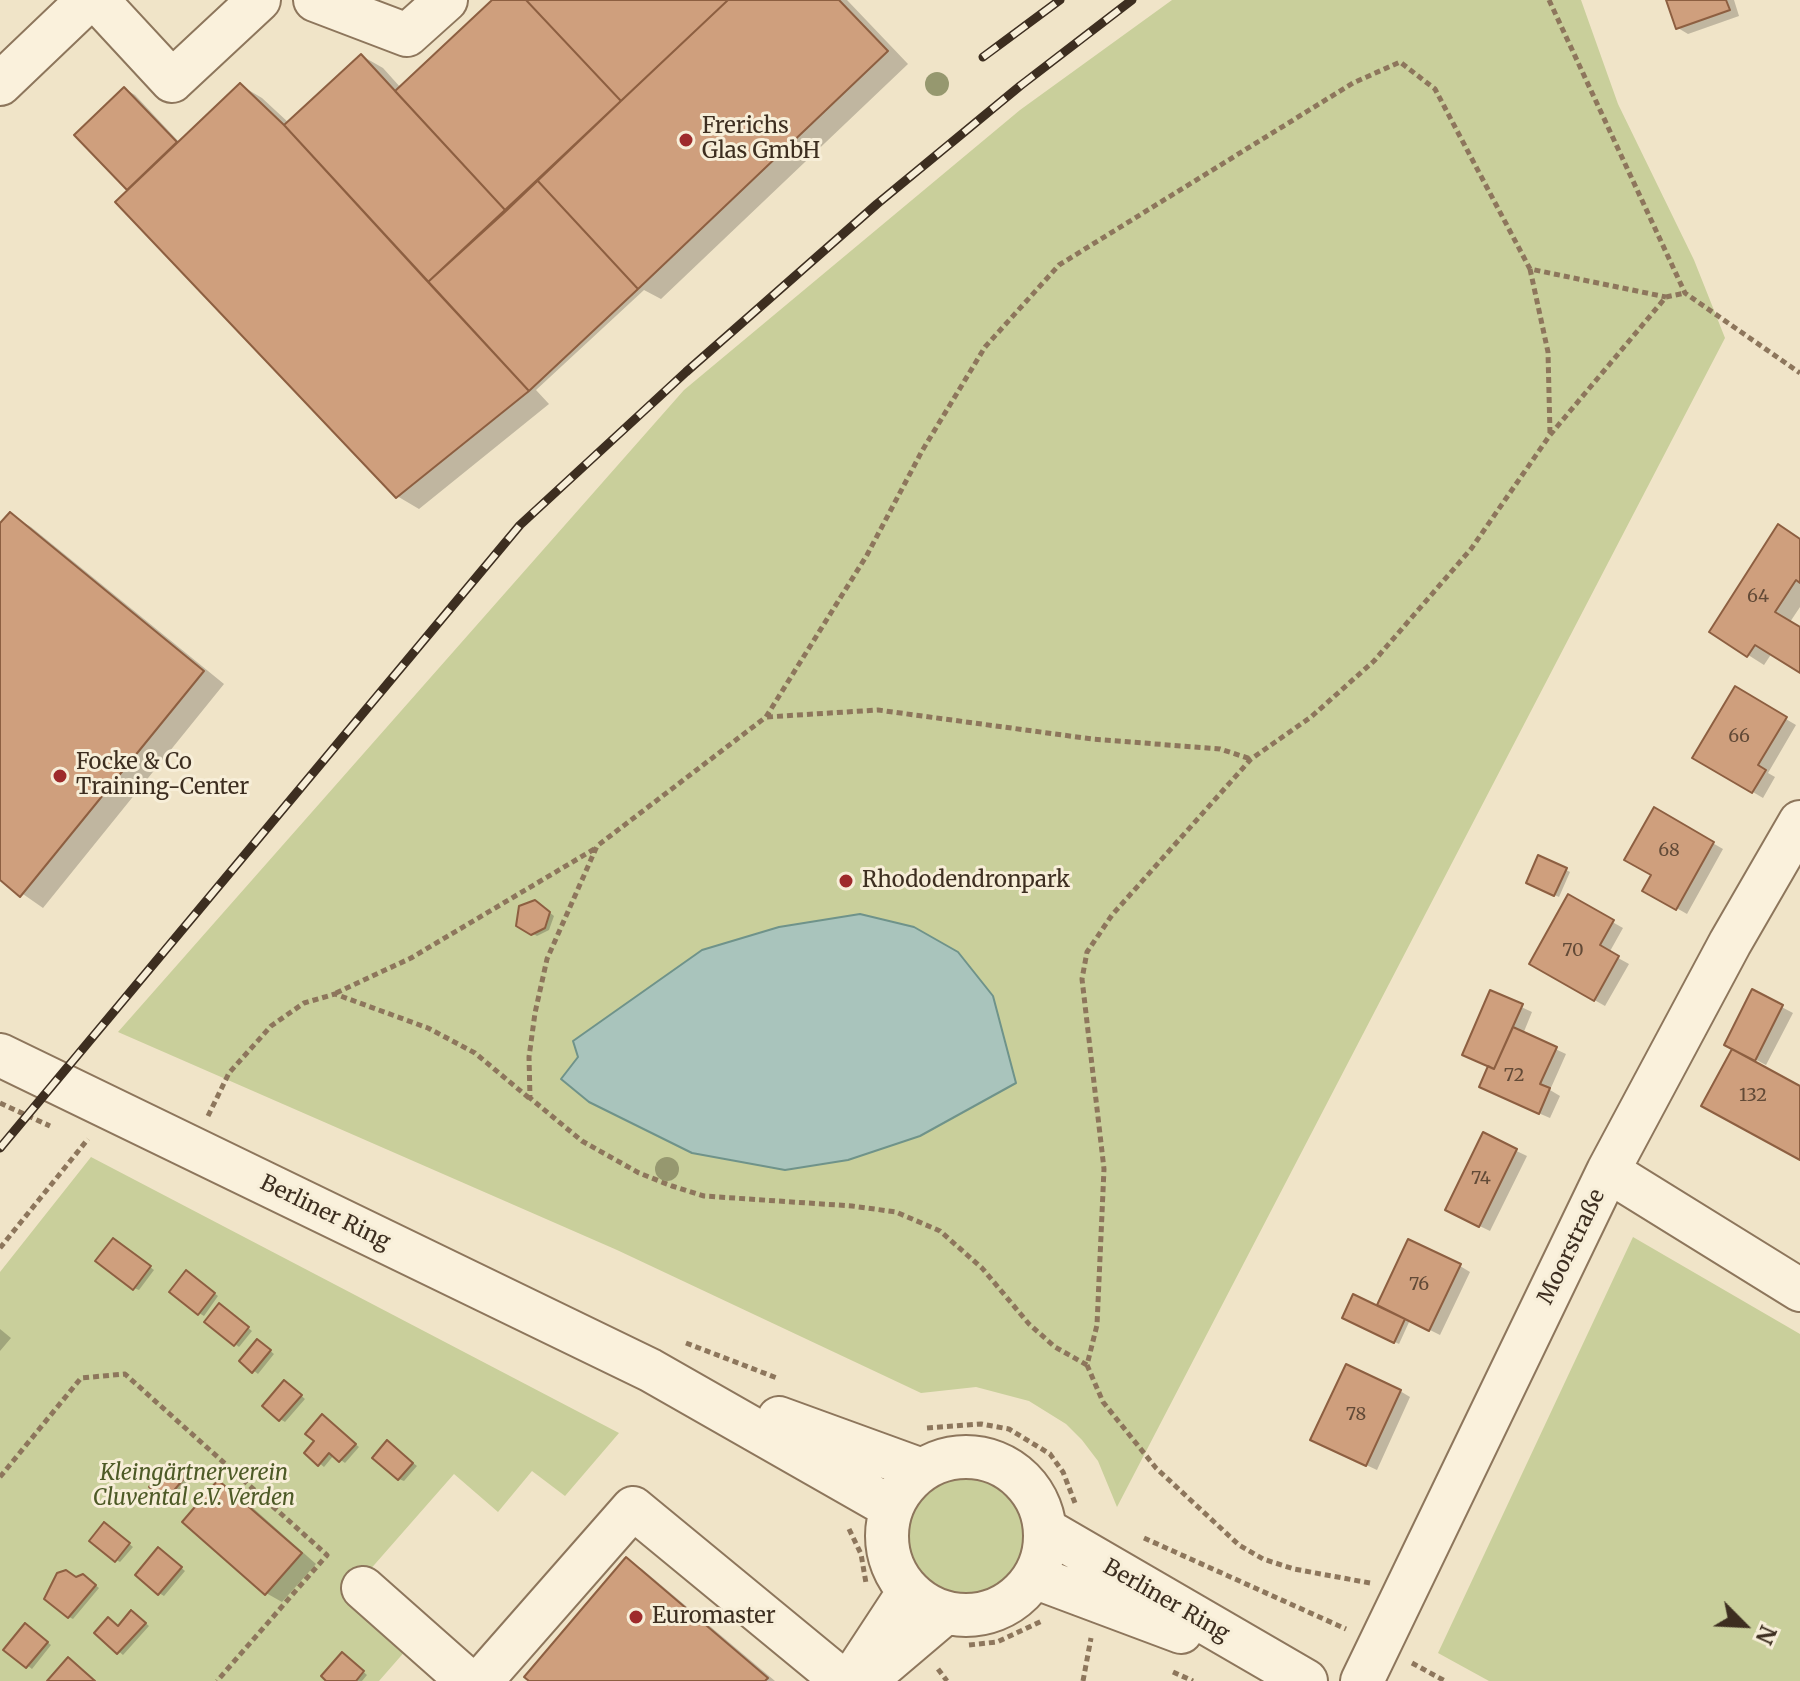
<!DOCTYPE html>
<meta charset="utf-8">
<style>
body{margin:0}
#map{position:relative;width:1800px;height:1681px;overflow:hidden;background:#f0e4c8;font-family:Merriweather,serif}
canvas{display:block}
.north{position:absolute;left:1704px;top:1585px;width:80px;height:80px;-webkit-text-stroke:6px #f7eed8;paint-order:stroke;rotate:114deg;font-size:22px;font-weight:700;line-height:32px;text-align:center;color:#3d2e20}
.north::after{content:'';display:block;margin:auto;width:28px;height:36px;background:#3d2e20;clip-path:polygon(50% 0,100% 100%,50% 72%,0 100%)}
</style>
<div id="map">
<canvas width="1800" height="1681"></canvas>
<div class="north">N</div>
</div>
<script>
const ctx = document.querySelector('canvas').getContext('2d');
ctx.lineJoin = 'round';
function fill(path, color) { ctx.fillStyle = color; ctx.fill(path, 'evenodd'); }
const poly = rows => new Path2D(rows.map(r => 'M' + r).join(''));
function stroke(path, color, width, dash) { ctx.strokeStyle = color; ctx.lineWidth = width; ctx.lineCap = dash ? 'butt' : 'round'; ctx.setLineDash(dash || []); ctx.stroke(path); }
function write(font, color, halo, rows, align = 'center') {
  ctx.font = font + ' Merriweather,serif'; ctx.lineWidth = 6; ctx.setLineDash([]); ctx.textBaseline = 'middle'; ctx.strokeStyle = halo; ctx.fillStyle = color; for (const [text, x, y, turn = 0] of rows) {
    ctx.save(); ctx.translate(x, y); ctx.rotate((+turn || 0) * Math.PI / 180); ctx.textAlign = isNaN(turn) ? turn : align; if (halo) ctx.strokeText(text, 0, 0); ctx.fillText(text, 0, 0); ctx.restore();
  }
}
const green = poly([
 [1172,0,1581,0,1618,104,1694,260,1725,338,1117,1507,1098,1461,1082,1440,1066,1424,1029,1401,976,1387,921,1393,617,1250,118,1032,684,390,1020,110],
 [91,1157,619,1433,565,1496,532,1471,498,1512,454,1474,368,1572,428,1625,379,1681,0,1681,0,1272],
 [1633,1237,1800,1334,1800,1681,1489,1681,1438,1653],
 '897 1536a69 69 0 1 1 138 0a69 69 0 1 1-138 0Z'
]);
const water = poly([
 [860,914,914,927,958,952,993,996,1016,1083,920,1136,848,1160,785,1170,692,1153,589,1102,561,1079,578,1057,573,1041,702,950,779,927,860,914]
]);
const shadow = poly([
 [495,0,847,0,908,64,661,299,644,290,536,390,549,404,419,509,397,496,129,189,125,89,135,95,180,143,240,85,262,98,289,123,362,56,383,68,401,88],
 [1668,0,1734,0,1739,16,1688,34,1678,28],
 [10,514,31,527,224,684,43,908,0,878,0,526],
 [1800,540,1800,607,1790,622,1800,628,1800,671,1772,653,1764,665,1712,632],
 [1735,689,1796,725,1768,773,1775,777,1763,798,1694,757],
 [1655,810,1723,849,1687,914,1645,890,1654,874],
 [1566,870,1570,872,1559,897,1533,885],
 [1568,897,1623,928,1609,953,1629,964,1605,1006,1531,964],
 [540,905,554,916,549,930,537,936,518,925],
 [1753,992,1793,1013,1766,1065,1737,1050,1736,1053,1800,1089,1800,1159,1703,1105,1734,1048,1727,1044],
 [1491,993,1532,1012,1523,1034,1566,1054,1550,1090,1560,1096,1550,1118,1492,1093],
 [1483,1135,1527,1156,1490,1231,1457,1215],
 [118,1243,154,1270,139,1290,134,1288],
 [1460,1266,1470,1272,1440,1335,1410,1320,1399,1344,1349,1320,1386,1312],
 [190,1275,218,1296,204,1316,199,1313],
 [224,1308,252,1331,239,1347,235,1344],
 [0,1329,11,1338,0,1351],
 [262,1344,274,1354,258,1374,241,1361],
 [289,1385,305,1399,285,1422,280,1419],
 [1400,1391,1410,1397,1377,1470,1323,1445],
 [327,1420,359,1447,345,1463,334,1455,324,1467,307,1453,317,1441],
 [392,1445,417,1466,404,1481,399,1479],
 [175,1466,190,1479,171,1502,151,1487],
 [219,1483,235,1492,316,1564,282,1602,266,1593],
 [109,1527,133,1547,120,1562,116,1560],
 [163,1552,185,1571,164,1596,159,1593],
 [626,1559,642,1569,775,1681,532,1681],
 [76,1579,88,1579,99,1588,73,1619,69,1617],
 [136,1615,149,1626,123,1655,97,1633,119,1627],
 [30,1628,51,1645,32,1669,6,1649],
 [347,1657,367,1675,362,1681,329,1681]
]);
const building = poly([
 [492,0,526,0,621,101,506,211,395,91,492,0],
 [526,0,728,0,621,101,526,0],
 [728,0,839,0,888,51,638,289,537,180,728,0],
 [1666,0,1726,0,1730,10,1676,29,1666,0],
 [361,54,506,211,428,282,284,125,361,54],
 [240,83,284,125,529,391,396,498,115,202,240,83],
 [124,87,177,142,127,190,74,135,124,87],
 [537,180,638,289,529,391,428,282,537,180],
 [10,512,204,671,20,897,0,880,0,523,10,512],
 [1778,524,1800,539,1800,583,1796,580,1775,612,1800,627,1800,673,1755,645,1747,657,1709,632,1778,524],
 [1735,686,1787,717,1758,765,1766,770,1752,793,1692,758,1735,686],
 [1654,807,1714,842,1676,910,1642,891,1651,875,1624,860,1654,807],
 [1538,855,1567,868,1554,896,1526,883,1538,855],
 [1568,894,1614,920,1600,945,1619,956,1594,1001,1529,964,1568,894],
 [535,900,550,912,545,928,531,935,516,926,519,906,535,900],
 [1752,989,1783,1005,1755,1061,1724,1045,1752,989],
 [1490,990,1523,1004,1494,1069,1462,1055,1490,990],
 [1513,1027,1557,1047,1540,1084,1550,1088,1539,1114,1479,1087,1488,1066,1494,1069,1513,1027],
 [1732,1049,1800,1086,1800,1160,1701,1106,1732,1049],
 [1483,1132,1517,1149,1479,1227,1445,1210,1483,1132],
 [113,1238,151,1266,133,1290,95,1261,113,1238],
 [1408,1239,1461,1264,1429,1331,1377,1305,1408,1239],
 [186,1270,215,1293,198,1315,169,1292,186,1270],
 [1353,1294,1405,1319,1394,1343,1342,1318,1353,1294],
 [219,1303,249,1327,234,1346,204,1322,219,1303],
 [257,1339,271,1350,252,1373,239,1361,257,1339],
 [1346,1364,1401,1390,1366,1466,1310,1440,1346,1364],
 [284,1380,302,1395,279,1421,262,1406,284,1380],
 [322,1414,356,1444,339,1462,329,1453,318,1466,304,1453,314,1441,305,1434,322,1414],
 [387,1440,413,1463,398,1480,372,1458,387,1440],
 [170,1461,187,1475,165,1501,149,1487,170,1461],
 [218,1480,302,1553,265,1595,182,1522,218,1480],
 [104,1522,130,1543,115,1562,89,1541,104,1522],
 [158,1547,182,1567,158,1595,135,1575,158,1547],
 [626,1557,768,1678,765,1681,529,1681,524,1677,626,1557],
 [66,1570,76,1577,83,1574,96,1585,68,1618,44,1599,57,1573,66,1570],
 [131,1610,146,1623,117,1654,94,1633,108,1617,118,1626,131,1610],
 [25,1623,48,1642,26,1668,3,1650,25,1623],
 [342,1652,364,1671,356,1681,326,1681,321,1676,342,1652],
 [68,1657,95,1681,47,1681,68,1657]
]);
const path = poly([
 [1549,0,1685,293,1800,373],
 [1530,269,1548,352,1550,434],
 [767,717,878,710,1092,739,1220,749,1251,759],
 [336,993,411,958,596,848],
 [0,1103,50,1126],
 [208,1116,229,1073,271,1026,304,1003,335,994,428,1028,475,1053,529,1098],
 [0,1248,88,1139],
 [686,1343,777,1378],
 [1087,1365,1055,1347,1029,1324,982,1268,940,1231,896,1212,852,1206,704,1196,672,1186,639,1173,582,1141,530,1098,529,1057,535,1013,547,959,597,846,766,717,867,555,922,451,985,347,1059,265,1353,83,1400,62,1435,89,1530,269,1666,297],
 [927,1428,981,1424,1009,1429,1050,1454,1063,1472,1075,1503],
 [0,1477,81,1378,125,1374,327,1555,217,1681],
 [849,1529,861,1554,866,1583],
 [1144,1538,1346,1629],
 [1370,1583,1294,1569,1263,1559,1239,1545,1156,1468,1103,1402,1087,1365,1097,1325,1104,1169,1082,979,1087,952,1112,915,1251,759,1311,717,1374,661,1471,549,1550,435,1666,297,1685,293],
 [969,1645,997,1642,1042,1621],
 [1412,1663,1445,1681],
 [938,1669,947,1681],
 [1173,1672,1193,1681],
 [1083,1681,1091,1638]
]);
const minor = poly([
 [97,0,172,81,259,0],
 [315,0,407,35,446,0],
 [0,84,88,0],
 [0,1055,650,1370,892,1508],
 [1608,1171,1800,1290],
 [779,1418,922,1470],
 '887 1536a79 79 0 1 1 158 0a79 79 0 1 1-158 0Z',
 [1046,1530,1306,1681],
 [1034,1577,1181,1632],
 [363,1588,468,1681],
 [866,1680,945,1613],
 [481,1681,633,1508,843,1681],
 [850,1681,909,1591],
 [1362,1681,1608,1171,1730,943,1800,822]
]);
const rail = poly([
 [983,57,1060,0],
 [0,1148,520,525,686,372,877,204,1020,86,1132,0]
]);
const trees = [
 [937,84],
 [667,1169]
];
const markers = [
 [686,140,8,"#9e2a2b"],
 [60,776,8,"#9e2a2b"],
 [846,881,8,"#9e2a2b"],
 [636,1617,8,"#9e2a2b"]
];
const numberNames = [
 ["64",1758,597],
 ["66",1739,737],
 ["68",1669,851],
 ["70",1573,951],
 ["72",1514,1076],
 ["132",1753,1096],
 ["74",1481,1179],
 ["76",1419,1285],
 ["78",1356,1415]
];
const poiNames = [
 ["Frerichs",702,127],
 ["Glas GmbH",702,152],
 ["Focke & Co",76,763],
 ["Training-Center",76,788],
 ["Rhododendronpark",862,881],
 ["Euromaster",652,1617]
];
const streetNames = [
 ["Berliner Ring",325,1213,26],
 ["Moorstraße",1572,1247,-64],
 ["Berliner Ring",1166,1601,30]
];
const parkNames = [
 ["Kleingärtnerverein",194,1474],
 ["Cluvental e.V. Verden",194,1499]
];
fill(green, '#c9cf9b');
fill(water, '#a9c4bc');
stroke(water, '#6f938a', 2);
fill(shadow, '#0003');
fill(building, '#cf9f7d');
stroke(building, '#8d5f41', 2);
stroke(minor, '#8d765c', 46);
stroke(path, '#8d765c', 5, [6, 4]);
stroke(minor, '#faf1dc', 42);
stroke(rail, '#3d2e20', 9);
stroke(rail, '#f7eed8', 6, [18]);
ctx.fillStyle = '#96986f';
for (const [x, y] of trees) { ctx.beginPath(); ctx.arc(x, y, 12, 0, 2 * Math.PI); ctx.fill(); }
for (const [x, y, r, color] of markers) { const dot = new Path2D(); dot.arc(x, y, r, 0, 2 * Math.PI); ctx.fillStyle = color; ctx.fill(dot); stroke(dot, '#f7eed8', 3); }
write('18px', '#624a37', null, numberNames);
write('22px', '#3d2e20', '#f7eed8', poiNames, 'left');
write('22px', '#3d2e20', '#f7eed8', streetNames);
write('italic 22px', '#4d5a26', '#f7eed8', parkNames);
</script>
